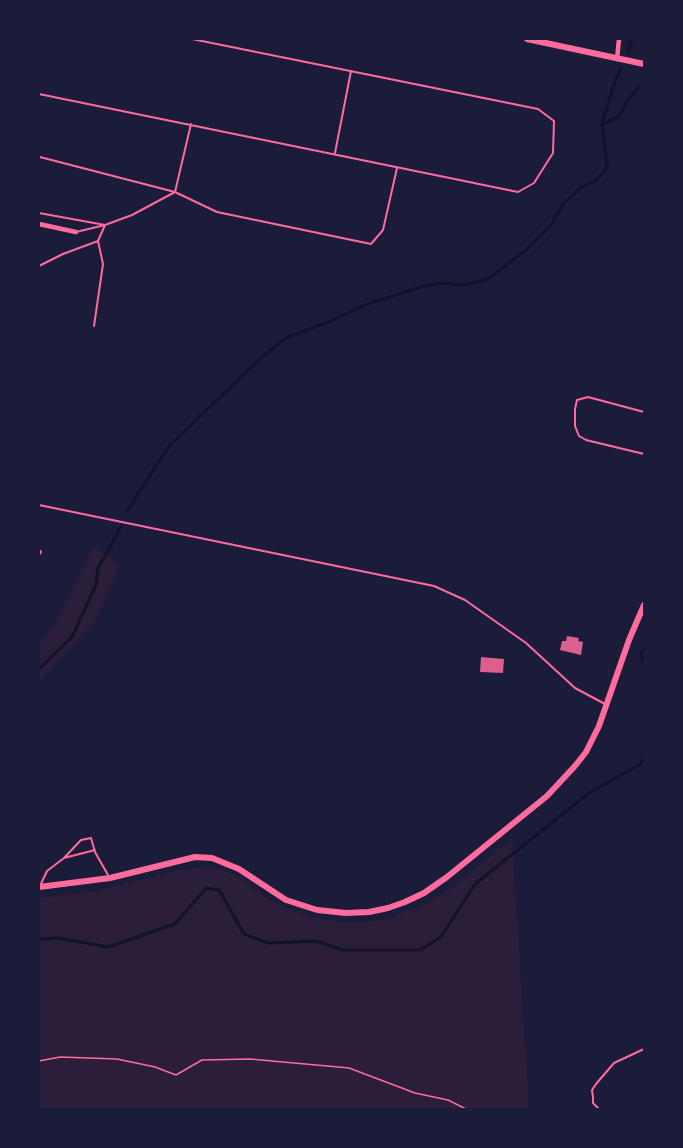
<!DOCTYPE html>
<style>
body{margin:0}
#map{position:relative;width:683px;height:1148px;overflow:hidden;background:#1b1b3a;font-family:Inter,sans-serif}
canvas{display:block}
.frame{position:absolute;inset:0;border:40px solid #1b1b3a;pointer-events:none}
</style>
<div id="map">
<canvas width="683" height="1148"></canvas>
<div class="frame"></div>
</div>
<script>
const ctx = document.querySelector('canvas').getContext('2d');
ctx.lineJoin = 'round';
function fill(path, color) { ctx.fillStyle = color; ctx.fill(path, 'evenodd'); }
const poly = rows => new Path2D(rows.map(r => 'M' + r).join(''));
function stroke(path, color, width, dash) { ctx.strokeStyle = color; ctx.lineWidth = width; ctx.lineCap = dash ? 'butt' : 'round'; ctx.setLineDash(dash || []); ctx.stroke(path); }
const green = poly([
 [94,547,121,565,94,622,39,682,39,643,55,625],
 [512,839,529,1109,39,1109,39,898,96,891,180,870,204,867,221,870,236,876,270,900,306,916,343,923,369,922,394,917,429,902,451,888]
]);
const stream = poly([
 [628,53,632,39],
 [602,124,619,117,628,100,639,87],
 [127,511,169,446,263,356,286,338,326,323,365,305,424,286,444,283,458,285,473,283,488,279,526,250,551,225,564,203,582,187,596,180,604,172,607,165,602,124,615,81,621,68],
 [644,649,641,654,644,665],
 [39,669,72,637,96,585,98,568,121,527],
 [39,939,58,938,108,947,175,924,206,888,219,890,244,934,268,943,316,941,342,950,420,950,441,937,475,884,589,793,641,764,644,755]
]);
const building = poly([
 [567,636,579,638,578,641,583,642,581,655,560,650,562,641,566,641],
 [481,657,504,659,503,673,480,672]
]);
const path = poly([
 [39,1061,60,1057,117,1059,155,1067,176,1075,202,1060,250,1059,349,1068,415,1093,448,1100,466,1109]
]);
const service = poly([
 [39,94,518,192,534,183,553,153,554,121,538,109,192,39],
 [335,153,351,71],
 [39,159,40,157,175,192,191,124],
 [39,213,105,225,98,241,63,254,39,266],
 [76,232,105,225,132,215,175,192,217,212,371,244,383,230,397,168],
 [94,326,103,264,98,241],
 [644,412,588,397,577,400,575,409,575,426,579,436,586,440,644,454],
 [39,505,434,586,465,600,526,643,575,688,605,704],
 [39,550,41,552,39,555],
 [64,858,95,850],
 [40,886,47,871,64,858,81,840,91,838,95,852,108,875],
 [599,1109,593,1103,593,1097,592,1090,596,1084,614,1063,644,1049]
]);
const minor = poly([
 [617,59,619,39],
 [39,224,76,232]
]);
const tertiary = poly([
 [527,39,644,64],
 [39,887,110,878,195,857,212,858,239,869,286,900,317,910,346,913,369,912,388,908,405,902,424,893,447,877,547,796,575,766,586,752,599,726,629,640,644,605]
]);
fill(green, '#2a1e3b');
stroke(stream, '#12122b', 3);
fill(building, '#dd5f8e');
stroke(path, '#ff6b9d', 1.5);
stroke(service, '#ff6b9d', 2);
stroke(minor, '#ff6b9d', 4.5);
stroke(tertiary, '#ff6b9d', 6);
</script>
